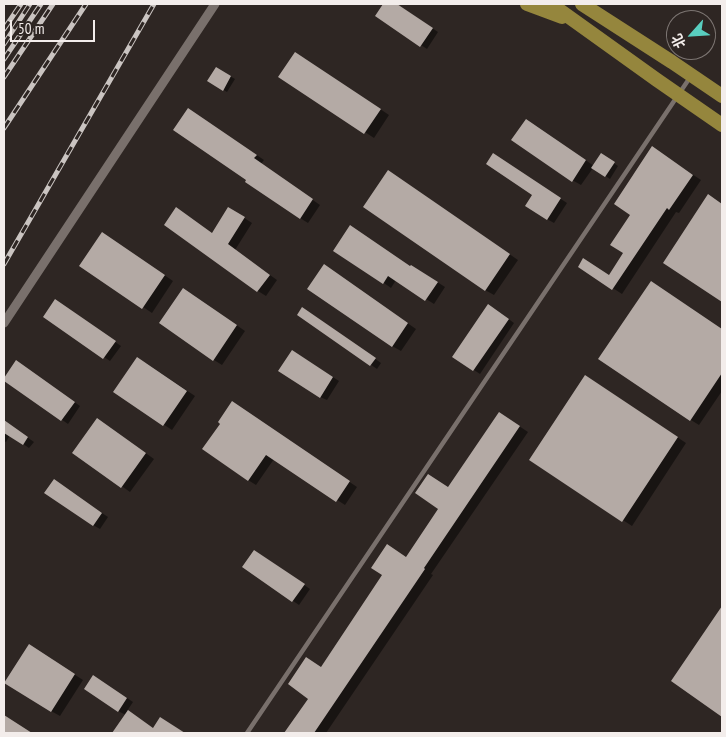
<!DOCTYPE html>
<meta charset="utf-8">
<style>
body{margin:0}
#map{position:relative;width:726px;height:737px;overflow:hidden;background:#2e2623;font-family:"PT Sans Narrow","Noto Sans SC",sans-serif}
canvas{display:block}
.frame{position:absolute;inset:0;border:5px solid #f3edeb;pointer-events:none}
.north{position:absolute;left:666px;top:10px;width:50px;height:50px;box-sizing:border-box;background:#2e2623;border:1px solid #7d7673;border-radius:50%;rotate:244deg;font-size:14px;font-weight:700;line-height:20px;text-align:center;color:#f3edeb}
.north::after{content:'';display:block;margin:auto;width:18px;height:22px;background:#59cebf;clip-path:polygon(50% 0,100% 100%,50% 72%,0 100%)}
.scale{position:absolute;left:10px;top:20px;width:85px;height:22px;box-sizing:border-box;border:2px solid #f3edeb;border-top:0;padding-left:6px;font-size:15px;line-height:18px;white-space:nowrap;color:#f3edeb;-webkit-text-stroke:4px #2e2623;paint-order:stroke}
</style>
<div id="map">
<canvas width="726" height="737"></canvas>
<div class="frame"></div>
<div class="north">北</div>
<div class="scale">50 m</div>
</div>
<script>
const ctx = document.querySelector('canvas').getContext('2d');
ctx.lineJoin = 'round';
function fill(path, color) { ctx.fillStyle = color; ctx.fill(path, 'evenodd'); }
const poly = rows => new Path2D(rows.map(r => 'M' + r).join(''));
function stroke(path, color, width, dash) { ctx.strokeStyle = color; ctx.lineWidth = width; ctx.lineCap = dash ? 'butt' : 'round'; ctx.setLineDash(dash || []); ctx.stroke(path); }
const shadow = poly([
 [384,4,396,4,438,32,427,49,376,15],
 [304,58,389,115,374,138,280,76],
 [216,68,235,79,227,92,209,81],
 [196,114,264,160,261,164,320,205,308,223,300,218],
 [535,125,594,166,605,157,618,166,610,179,593,168,581,185,572,180],
 [660,153,701,180,679,213,676,212,622,294,579,266,609,277,625,253,632,214],
 [500,159,567,203,554,223,547,219,534,195],
 [397,177,518,260,494,295,485,290],
 [709,196,722,204,722,301,665,263],
 [229,208,252,223,235,250,277,280,266,296,258,291,165,224,213,234],
 [358,231,411,267,420,271,445,287,434,304,396,280,391,288,384,283],
 [111,239,173,281,152,313,81,265],
 [332,271,416,329,401,351,392,346],
 [652,282,722,329,722,391,699,425,691,420],
 [192,294,245,331,222,365,214,360],
 [62,305,121,346,110,361,45,317],
 [495,309,514,323,480,374,474,370],
 [309,312,381,363,377,369,298,314],
 [299,355,339,381,327,400,320,397],
 [146,363,195,396,172,430,115,392],
 [23,366,80,406,68,424,4,379],
 [594,382,686,443,632,526,531,460],
 [240,408,357,487,345,505,274,459,256,485,248,480,222,423],
 [507,418,528,432,431,574,433,575,326,733,286,733,310,699,322,668,407,558,440,508,448,488],
 [4,421,34,442,29,448,10,435,6,442,4,441],
 [106,425,154,459,130,492,74,452],
 [60,485,108,517,100,529,93,525],
 [261,555,310,589,299,605,244,567],
 [722,608,722,715,672,681],
 [38,651,83,680,60,716,51,711],
 [100,680,133,702,127,711,154,729,169,723,184,733,113,733,126,715,118,711]
]);
const building = poly([
 [383,4,397,4,433,28,420,47,375,16],
 [295,52,381,109,364,134,278,77],
 [216,67,231,76,223,91,207,81],
 [188,108,257,155,254,158,313,199,300,219,245,182,246,180,173,130],
 [526,119,586,160,572,182,511,140],
 [652,146,693,175,669,210,667,208,612,290,578,267,583,258,609,275,623,253,610,245,630,215,614,204],
 [493,153,561,198,547,220,525,206,532,195,486,164],
 [601,153,615,162,605,177,591,168],
 [388,170,510,254,485,291,363,207],
 [708,194,722,204,722,302,663,263],
 [176,207,212,233,228,207,245,217,228,244,270,275,257,292,164,225],
 [350,225,410,266,411,265,438,282,425,301,388,276,383,284,333,251],
 [102,232,165,275,142,309,79,266],
 [324,264,408,323,392,347,307,289],
 [651,281,722,329,722,373,690,421,598,359],
 [183,288,237,325,213,361,159,323],
 [55,299,116,341,103,359,43,317],
 [488,304,509,319,473,371,452,357],
 [302,307,376,358,370,366,297,315],
 [292,350,333,377,320,398,278,371],
 [137,357,187,391,163,426,113,392],
 [16,360,75,402,61,421,4,381,4,378],
 [585,375,678,437,622,522,529,460],
 [232,401,350,481,336,502,266,455,248,481,202,449,220,424,218,422],
 [499,412,520,426,424,568,425,569,314,733,284,733,308,699,288,684,306,657,321,667,382,575,371,568,387,544,406,557,438,509,415,493,428,474,448,487],
 [97,418,146,453,121,488,72,453],
 [4,420,28,437,23,445,4,433],
 [54,479,102,513,93,526,44,493],
 [254,550,305,584,292,602,242,567],
 [722,606,722,717,671,681],
 [29,644,75,674,51,712,4,683],
 [93,675,127,698,118,712,84,689],
 [128,710,153,728,160,717,185,733,112,733],
 [4,715,32,733,4,733]
]);
const service = poly([
 [247,733,691,76]
]);
const minor = poly([
 [4,323,215,4]
]);
const primary = poly([
 [527,4,562,17],
 [551,4,657,80,722,125],
 [582,4,672,62,722,96]
]);
const rail = poly([
 [4,29,21,4],
 [4,44,30,4],
 [4,59,41,4],
 [4,77,53,4],
 [4,128,86,4],
 [4,264,154,4]
]);
fill(shadow, '#0007');
fill(building, '#b4aaa5');
stroke(service, '#79706c', 4.5);
stroke(minor, '#79706c', 9);
stroke(primary, '#95863d', 14);
stroke(rail, '#cac4c1', 5);
stroke(rail, '#2e2623', 3, [9]);
</script>
